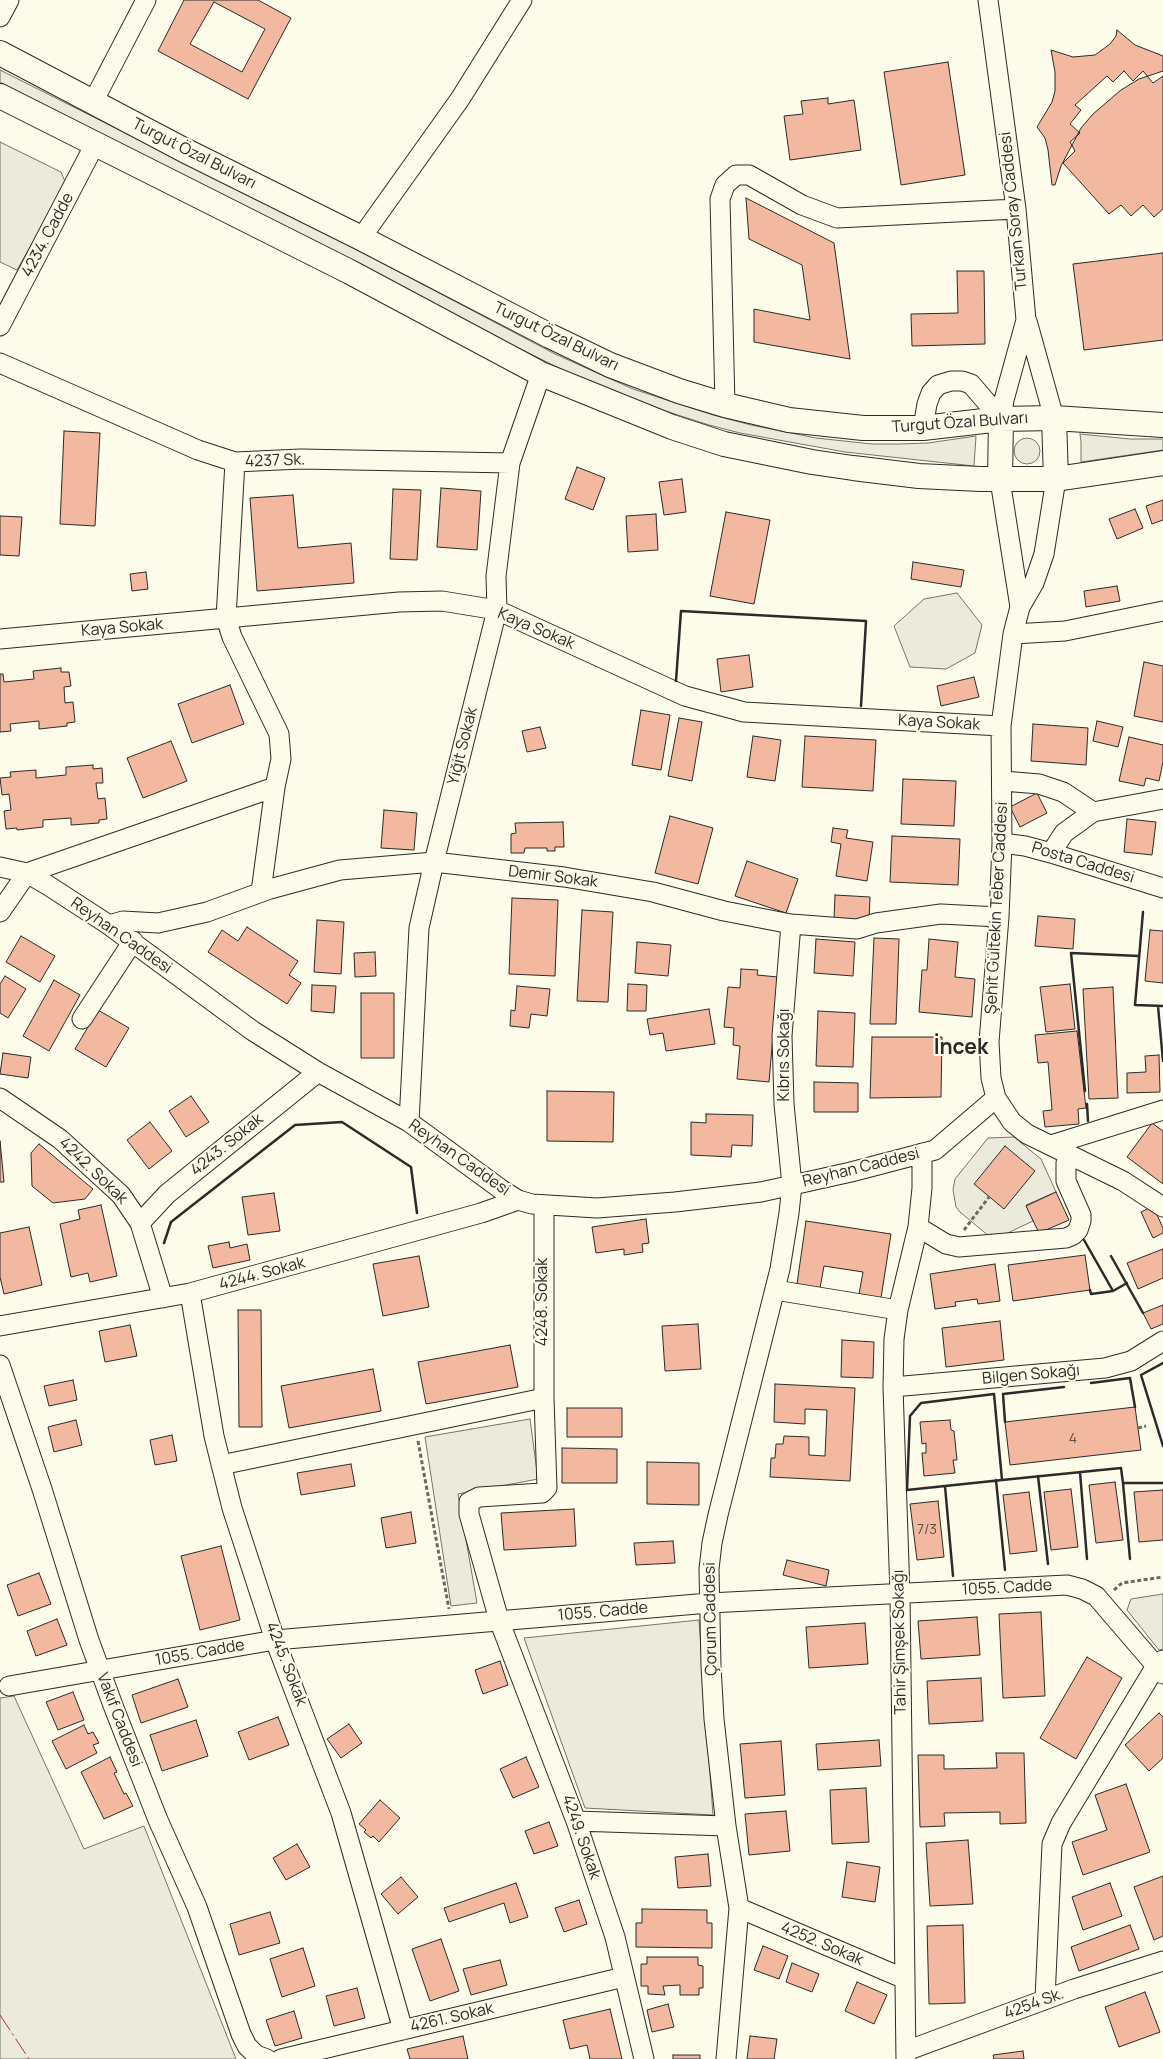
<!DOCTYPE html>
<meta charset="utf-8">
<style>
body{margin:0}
canvas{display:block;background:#fdfbea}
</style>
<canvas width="1163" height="2059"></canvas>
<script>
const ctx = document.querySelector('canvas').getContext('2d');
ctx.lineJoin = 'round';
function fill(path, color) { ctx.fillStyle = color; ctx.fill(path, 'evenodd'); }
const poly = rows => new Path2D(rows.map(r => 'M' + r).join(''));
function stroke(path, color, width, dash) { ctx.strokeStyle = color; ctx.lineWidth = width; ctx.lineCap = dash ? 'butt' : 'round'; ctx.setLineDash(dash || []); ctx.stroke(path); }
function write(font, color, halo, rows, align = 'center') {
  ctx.font = font + ' Manrope,sans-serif'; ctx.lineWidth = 4; ctx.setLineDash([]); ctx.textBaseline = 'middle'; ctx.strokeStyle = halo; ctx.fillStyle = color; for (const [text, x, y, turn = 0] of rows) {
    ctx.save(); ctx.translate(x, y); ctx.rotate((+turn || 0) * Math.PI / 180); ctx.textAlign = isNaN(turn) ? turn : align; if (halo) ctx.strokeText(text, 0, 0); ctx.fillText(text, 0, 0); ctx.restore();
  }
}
const green = poly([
 [0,70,344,243,555,354,633,389,713,415,751,425,816,438,872,444,899,444,928,443,976,436,974,466,845,452,740,433,709,425,656,408,573,375,460,319,335,253,0,82,0,70],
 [0,142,61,172,66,184,17,270,0,262,0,142],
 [1080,434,1130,439,1163,439,1163,450,1081,462,1081,442,1080,434],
 '1014 451a13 13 0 1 1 26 0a13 13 0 1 1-26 0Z',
 [957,593,982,625,975,653,946,669,910,667,894,626,924,599,957,593],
 [1014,1137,1041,1159,1056,1192,1026,1205,1033,1221,997,1238,990,1237,960,1212,956,1207,953,1190,955,1179,988,1138,1014,1137],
 [530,1419,538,1479,458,1494,477,1603,451,1606,425,1437,530,1419],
 [1163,1594,1163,1649,1159,1650,1127,1610,1131,1599,1163,1594],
 [699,1620,713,1815,585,1808,524,1638,699,1620],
 [14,1696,84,1849,144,1826,236,2059,0,2059,0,1698,14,1696]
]);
const building = poly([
 [184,0,258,0,291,18,248,99,158,51,184,0],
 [214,2,265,29,242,72,190,44,214,2],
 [1117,30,1135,45,1163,56,1163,71,1139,79,1121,90,1093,114,1081,128,1061,166,1055,185,1052,185,1048,150,1045,138,1037,127,1052,102,1055,91,1055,72,1051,50,1073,57,1095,55,1110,44,1116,36,1117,30],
 [948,62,965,175,901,185,884,72,948,62],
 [1124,71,1133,81,1143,71,1153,83,1163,76,1163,209,1154,217,1143,205,1131,216,1121,205,1109,214,1063,163,1075,151,1070,142,1080,133,1070,124,1081,110,1075,105,1107,76,1113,82,1124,71],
 [828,98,828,104,854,100,861,150,790,160,784,116,803,114,801,101,828,98],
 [746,198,834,243,850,359,754,342,754,309,810,320,802,265,749,239,746,198],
 [1163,253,1163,340,1084,350,1073,264,1163,253],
 [957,271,984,271,985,344,912,346,911,314,958,313,957,271],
 [64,431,100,433,95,526,60,524,64,431],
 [577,467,605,478,593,510,565,499,577,467],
 [682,479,686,512,664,515,659,482,682,479],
 [441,488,481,491,477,550,437,547,441,488],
 [393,489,421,490,417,560,390,559,393,489],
 [293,495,298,548,351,543,354,583,257,591,250,498,293,495],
 [1163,500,1163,520,1152,524,1146,506,1163,500],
 [1135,509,1143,528,1117,539,1109,519,1135,509],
 [726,512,770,520,754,604,710,596,726,512],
 [656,514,658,550,628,552,626,516,656,514],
 [0,516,22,517,19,556,0,555,0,516],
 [913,562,964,570,961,587,911,579,913,562],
 [146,572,148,589,132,591,130,574,146,572],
 [1117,586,1120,601,1086,607,1084,591,1117,586],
 [749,655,753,687,721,692,717,659,749,655],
 [1144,662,1163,666,1163,722,1134,716,1144,662],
 [61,668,61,672,69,672,71,686,64,687,65,703,73,702,75,722,67,723,67,726,39,729,39,721,10,724,11,731,0,732,0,674,3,674,4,682,34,679,33,671,61,668],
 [974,677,979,697,941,706,937,686,974,677],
 [230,685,244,724,192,743,178,704,230,685],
 [641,710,670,715,661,770,632,765,641,710],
 [679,718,702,722,692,781,668,776,679,718],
 [1097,721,1123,727,1118,747,1093,741,1097,721],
 [1033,724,1088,728,1086,765,1031,761,1033,724],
 [540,727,546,748,527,752,522,731,540,727],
 [753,736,781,740,775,781,747,777,753,736],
 [805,736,876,740,873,791,802,787,805,736],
 [1129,737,1163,745,1163,762,1159,781,1146,778,1144,786,1119,781,1129,737],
 [171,741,187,781,143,798,127,758,171,741],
 [93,765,93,769,102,768,103,783,96,783,98,799,105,798,107,819,99,820,99,823,71,825,71,818,43,820,43,827,17,830,17,828,6,829,4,811,11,810,9,794,2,795,0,778,11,777,10,772,36,770,36,778,66,775,66,767,93,765],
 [903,779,956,781,954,826,901,824,903,779],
 [1037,793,1047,813,1020,827,1010,807,1037,793],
 [384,810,417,813,414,850,381,848,384,810],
 [670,816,713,828,698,884,655,873,670,816],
 [1127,819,1156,822,1152,855,1124,852,1127,819],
 [563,822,564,847,555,847,555,851,547,851,547,848,525,848,524,853,511,853,511,834,516,833,515,823,563,822],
 [833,828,848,830,846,838,873,842,867,881,836,876,841,844,831,842,833,828],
 [892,836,960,839,958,885,890,882,892,836],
 [747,861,798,879,786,913,735,896,747,861],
 [835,895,870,897,869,921,834,919,835,895],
 [512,898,558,900,555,976,509,974,512,898],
 [582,910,613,912,608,1002,577,1001,582,910],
 [1038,916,1075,919,1073,949,1035,946,1038,916],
 [317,920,344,922,341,974,314,972,317,920],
 [247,927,298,961,289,975,301,983,287,1004,208,952,222,930,238,941,247,927],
 [1150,930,1163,931,1163,983,1145,981,1150,930],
 [21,936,55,956,40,982,6,962,21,936],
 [874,938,899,939,896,1024,870,1024,874,938],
 [816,939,855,942,853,976,814,973,816,939],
 [929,939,958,942,955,977,975,979,972,1017,919,1012,922,970,927,970,929,939],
 [637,942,671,945,668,976,635,973,637,942],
 [375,952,376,976,355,977,354,953,375,952],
 [741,969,758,970,757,975,778,977,769,1082,737,1079,740,1046,733,1045,734,1028,724,1027,728,987,740,988,741,969],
 [5,976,26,989,8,1018,0,1013,0,984,5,976],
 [54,980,80,995,49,1051,23,1036,54,980],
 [628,984,647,985,646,1011,627,1011,628,984],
 [1070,984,1075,1029,1046,1032,1040,987,1070,984],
 [312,985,336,986,334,1013,311,1011,312,985],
 [517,986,550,989,547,1016,531,1014,529,1028,510,1026,511,1010,515,1011,517,986],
 [1113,987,1118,1098,1089,1099,1083,989,1113,987],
 [361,993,394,993,394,1058,361,1058,361,993],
 [709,1009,715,1044,666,1051,663,1033,650,1035,647,1019,709,1009],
 [98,1010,129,1028,106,1067,75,1049,98,1010],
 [818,1011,855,1013,853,1067,816,1066,818,1011],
 [1077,1031,1086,1108,1078,1109,1079,1124,1045,1127,1043,1111,1052,1110,1048,1062,1038,1063,1035,1035,1077,1031],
 [872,1037,942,1037,941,1097,870,1098,872,1037],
 [3,1053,31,1057,28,1078,0,1074,3,1053],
 [1159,1055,1160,1092,1127,1093,1127,1073,1146,1072,1145,1056,1159,1055],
 [814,1082,858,1083,858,1112,814,1112,814,1082],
 [547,1091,614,1092,613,1142,547,1141,547,1091],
 [191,1096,209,1122,186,1137,169,1111,191,1096],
 [706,1114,753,1115,752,1146,732,1145,731,1157,691,1155,691,1122,706,1123,706,1114],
 [150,1122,172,1151,149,1169,127,1140,150,1122],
 [1152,1123,1163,1131,1163,1184,1127,1157,1152,1123],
 [0,1141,4,1182,0,1182,0,1141],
 [39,1144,93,1189,85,1199,53,1203,32,1186,31,1153,39,1144],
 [1005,1146,1035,1171,1004,1209,974,1184,1005,1146],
 [1056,1192,1069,1220,1039,1233,1026,1206,1056,1192],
 [274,1193,280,1231,248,1235,242,1197,274,1193],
 [101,1205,117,1276,90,1282,88,1273,71,1277,60,1224,80,1219,78,1210,101,1205],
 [1153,1206,1163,1228,1163,1233,1153,1238,1141,1212,1153,1206],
 [646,1219,649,1243,642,1244,643,1252,624,1255,624,1249,596,1253,592,1227,646,1219],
 [806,1221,891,1234,881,1298,859,1294,863,1272,824,1266,820,1288,797,1284,806,1221],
 [29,1227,42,1285,4,1294,0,1277,0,1233,29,1227],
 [229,1242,230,1248,247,1244,250,1260,213,1268,208,1246,229,1242],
 [1163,1249,1163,1278,1138,1289,1127,1263,1163,1249],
 [1085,1255,1090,1290,1013,1301,1008,1265,1085,1255],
 [419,1256,429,1307,383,1316,373,1264,419,1256],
 [995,1264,1000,1301,978,1304,977,1299,955,1302,956,1306,935,1309,930,1274,995,1264],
 [1163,1305,1163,1324,1151,1329,1143,1313,1163,1305],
 [238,1310,261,1310,262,1427,239,1427,238,1310],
 [1000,1321,1004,1360,946,1367,942,1328,1000,1321],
 [698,1324,701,1369,665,1371,662,1326,698,1324],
 [130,1325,137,1356,105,1362,99,1331,130,1325],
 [842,1340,874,1342,873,1378,841,1377,842,1340],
 [510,1345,518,1387,426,1404,418,1362,510,1345],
 [373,1369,381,1411,289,1428,281,1386,373,1369],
 [73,1380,77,1400,49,1406,44,1386,73,1380],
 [775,1384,855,1388,850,1481,770,1477,771,1458,775,1458,776,1444,783,1444,784,1436,809,1437,809,1455,825,1456,827,1410,805,1409,805,1424,774,1422,775,1384],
 [1135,1407,1141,1450,1010,1465,1005,1422,1135,1407],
 [567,1408,622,1408,622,1437,567,1437,567,1408],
 [76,1420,82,1445,54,1452,48,1427,76,1420],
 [950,1420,951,1430,954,1431,957,1460,953,1460,955,1473,924,1476,922,1453,926,1453,926,1443,922,1444,920,1422,950,1420],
 [172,1435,177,1461,155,1465,150,1440,172,1435],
 [562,1448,617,1449,617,1483,562,1483,562,1448],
 [647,1462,699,1463,699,1505,647,1504,647,1462],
 [351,1464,355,1486,301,1495,297,1473,351,1464],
 [1115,1482,1123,1540,1096,1543,1089,1485,1115,1482],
 [1071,1489,1078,1547,1051,1550,1044,1492,1071,1489],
 [1163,1490,1163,1540,1139,1542,1134,1492,1163,1490],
 [1029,1492,1037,1551,1010,1554,1003,1495,1029,1492],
 [938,1501,944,1557,917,1560,910,1504,938,1501],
 [574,1509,576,1546,504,1550,501,1513,574,1509],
 [411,1512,416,1543,386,1548,381,1518,411,1512],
 [673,1541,675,1563,636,1565,634,1543,673,1541],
 [221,1546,240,1620,200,1630,181,1556,221,1546],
 [787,1560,829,1570,826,1586,783,1575,787,1560],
 [39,1573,51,1604,18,1616,7,1585,39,1573],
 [1041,1612,1045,1696,1003,1698,999,1614,1041,1612],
 [977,1617,980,1655,921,1659,918,1621,977,1617],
 [57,1619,67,1645,36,1656,27,1631,57,1619],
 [865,1623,868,1664,809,1668,806,1627,865,1623],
 [1087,1657,1122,1678,1076,1759,1040,1738,1087,1657],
 [500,1661,508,1685,483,1694,475,1670,500,1661],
 [981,1678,983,1721,929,1724,927,1681,981,1678],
 [178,1679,188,1707,141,1723,132,1695,178,1679],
 [73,1692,84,1720,58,1730,46,1702,73,1692],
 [1159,1713,1163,1717,1163,1758,1149,1771,1125,1745,1159,1713],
 [278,1717,289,1745,249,1760,238,1732,278,1717],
 [196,1720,208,1756,162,1771,150,1735,196,1720],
 [349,1724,362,1743,341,1758,327,1739,349,1724],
 [84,1725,88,1734,93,1732,99,1743,93,1745,97,1753,66,1769,52,1741,84,1725],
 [879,1740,881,1766,818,1770,816,1744,879,1740],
 [781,1741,785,1795,745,1798,740,1744,781,1741],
 [996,1753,1024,1753,1026,1823,1000,1824,1000,1812,944,1813,945,1826,920,1827,918,1755,944,1755,944,1769,997,1768,996,1753],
 [110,1757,117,1772,114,1773,124,1794,126,1793,133,1806,104,1819,81,1772,110,1757],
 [526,1757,539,1787,513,1798,500,1769,526,1757],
 [1126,1784,1150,1852,1083,1875,1072,1842,1107,1830,1095,1795,1126,1784],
 [866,1788,869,1842,832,1844,830,1790,866,1788],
 [380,1800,400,1818,379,1842,373,1836,371,1838,364,1832,366,1830,359,1824,380,1800],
 [786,1811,790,1851,749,1855,745,1814,786,1811],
 [549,1822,558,1846,534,1854,525,1831,549,1822],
 [968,1840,973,1904,930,1906,926,1843,968,1840],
 [297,1844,310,1867,286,1880,273,1858,297,1844],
 [708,1854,711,1886,678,1888,675,1857,708,1854],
 [847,1862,880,1867,875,1902,842,1897,847,1862],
 [1163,1876,1163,1936,1154,1940,1134,1887,1163,1876],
 [401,1877,418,1897,398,1914,381,1894,401,1877],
 [516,1883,528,1917,510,1923,504,1903,449,1922,444,1908,516,1883],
 [1110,1883,1122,1916,1083,1930,1072,1897,1110,1883],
 [579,1900,587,1924,564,1932,555,1908,579,1900],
 [642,1909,707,1910,707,1923,712,1923,712,1948,636,1947,636,1923,642,1923,642,1909],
 [270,1912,280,1943,239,1955,230,1924,270,1912],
 [963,1925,965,2003,929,2004,927,1926,963,1925],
 [1130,1925,1139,1949,1079,1971,1071,1947,1130,1925],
 [441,1939,459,1991,430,2001,412,1949,441,1939],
 [763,1946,788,1956,779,1979,754,1970,763,1946],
 [303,1948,315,1986,282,1997,270,1959,303,1948],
 [647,1957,698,1957,698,1965,703,1966,703,1988,699,1988,699,1995,680,1995,680,1985,663,1986,665,1995,648,1994,648,1986,641,1986,641,1964,647,1964,647,1957],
 [500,1960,507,1985,471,1995,463,1969,500,1960],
 [792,1963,819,1974,812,1992,786,1982,792,1963],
 [857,1982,887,1995,874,2024,845,2011,857,1982],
 [357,1988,365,2018,334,2026,326,1996,357,1988],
 [1145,1992,1160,2032,1119,2047,1105,2007,1145,1992],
 [668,2004,674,2027,652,2032,647,2010,668,2004],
 [610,2009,622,2059,590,2059,587,2045,570,2049,563,2020,610,2009],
 [294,2011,302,2038,275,2046,266,2020,294,2011],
 [463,2036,468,2059,410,2059,407,2049,463,2036],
 [750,2036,777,2039,774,2059,747,2059,750,2036],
 [1023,2051,1024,2059,994,2059,993,2055,1023,2051],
 [673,2055,700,2055,700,2059,673,2059,673,2055]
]);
const path = poly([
 [964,1230,989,1197],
 [1138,1428,1146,1426],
 [418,1441,449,1609],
 [1114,1590,1122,1583,1163,1577]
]);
const minor = poly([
 [988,0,1016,209,1026,320,1004,400,1001,419],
 [0,17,9,0],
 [93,102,146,0],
 [361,238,460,99,522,0],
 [1027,321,1054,418],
 [0,326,95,144],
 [0,363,198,450,235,462,301,459,510,463],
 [725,405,720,199,725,185,736,175,749,175,802,205,837,218,1016,209],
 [923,428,927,404,931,393,938,385,951,381,962,381,971,384,1001,419],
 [235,462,226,618,232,637,279,734,281,759,275,787,261,892],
 [1056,479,1044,554,1034,583,1020,607,1013,634,1001,726,1002,843,999,917,989,1042,991,1078,996,1098,1012,1122,1027,1134,1123,1181,1163,1207],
 [1000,480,1020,607],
 [1013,634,1065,631,1163,611],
 [0,639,399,602,442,601,497,610,685,696,744,712,1001,726],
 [1003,781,1039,784,1063,792,1093,812],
 [1002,843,1025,846,1051,853,1163,888],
 [1051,853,1064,833,1093,812,1163,799],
 [0,867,27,873,49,886,109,925,253,1031,318,1072,409,1122,502,1190,518,1200,532,1204,597,1208,675,1202,761,1192,851,1172,935,1150,996,1098],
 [0,912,27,873,275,787],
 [109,925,123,921,158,923,207,912,270,889,340,870,434,862,564,877,653,892,724,911,791,924,857,929,876,923,941,914,999,917],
 [82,1019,133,941],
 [0,1098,60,1139,121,1195,140,1223,163,1298],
 [409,1122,419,928,434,862,497,610,496,576,510,463,541,374],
 [1051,1145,1163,1110],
 [544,1205,544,1398,547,1488,542,1493,479,1497,469,1502,469,1514,499,1620,576,1821,615,1937,644,2059],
 [140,1223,167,1194,318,1072],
 [918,1227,946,1244,959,1247,1066,1238,1073,1235,1078,1230,1081,1221,1081,1215,1066,1181,1066,1163,1068,1155],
 [775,1290,898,1310],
 [190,1293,214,1436,232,1508,275,1640,341,1813,403,2030],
 [0,1326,190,1293,481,1213,518,1200],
 [0,1365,42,1489,89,1640,114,1708,158,1820,197,1907,241,2034,247,2046,256,2055,267,2059],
 [893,1387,1105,1368,1131,1361,1163,1341],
 [221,1465,544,1398],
 [9,1686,275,1640,709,1603,1067,1585,1082,1589,1096,1596,1163,1674],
 [576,1821,726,1826],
 [739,1908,905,1979],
 [1045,1999,1052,1844,1061,1823,1156,1666,1163,1660],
 [906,2051,1074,1989,1163,1961],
 [281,2059,624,1977],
 [726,2059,739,1908,726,1826,714,1719,711,1666,709,1569,712,1543,718,1515,780,1269,789,1213,792,1185,784,1104,782,1036,791,924],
 [906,2059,900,1594,893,1387,894,1339,898,1310,918,1227,922,1188,922,1153]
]);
const major = poly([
 [0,53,184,150,361,238,550,336,610,365,679,391,725,405,789,420,863,428,923,428,1001,419,1054,418,1163,425],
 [0,96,350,272,541,374,672,427,724,444,812,462,853,468,919,476,980,479,1056,479,1163,463],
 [1054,418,1056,479],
 [1000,480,1001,419]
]);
const wall = poly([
 [676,681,681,611,866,621,861,706],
 [1143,912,1135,1005,1163,1006],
 [1158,1006,1163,1061],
 [1085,1091,1071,953,1139,956],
 [1087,1104,1088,1121],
 [1084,1240,1113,1291,1091,1294,1090,1290],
 [164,1243,171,1222,295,1125,342,1122,411,1167,417,1213],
 [1111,1256,1143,1313],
 [1113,1291,1127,1283],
 [1163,1363,1141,1375,1163,1446],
 [1091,1383,1130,1378,1135,1407],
 [1005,1422,1003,1394,1064,1387],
 [1080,1472,1087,1559],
 [1038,1476,1048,1564],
 [996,1480,1005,1570],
 [1002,1480,907,1490,910,1416,921,1403,994,1394,1002,1480,1121,1468,1123,1483,1163,1483],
 [1123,1483,1130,1559],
 [945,1486,953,1576]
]);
const power = poly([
 [0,2015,29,2059]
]);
const numberNames = [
 ["4",1073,1439],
 ["7/3",927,1530]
];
const streetNames = [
 ["Turgut Özal Bulvarı",194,154,27],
 ["Turkan Soray Caddesi",1014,211,-96],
 ["4234. Cadde",48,235,-62],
 ["Turgut Özal Bulvarı",556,337,26],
 ["Turgut Özal Bulvarı",960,423,-4],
 ["4237 Sk.",275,461,-2],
 ["Kaya Sokak",122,628,-5],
 ["Kaya Sokak",536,629,23],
 ["Kaya Sokak",939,723,3],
 ["Yiğit Sokak",463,746,-76],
 ["Posta Caddesi",1083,863,17],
 ["Demir Sokak",553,877,7],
 ["Şehit Gültekin Teber Caddesi",997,908,-87],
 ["Reyhan Caddesi",121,936,35],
 ["Kıbrıs Sokağı",785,1055,-90],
 ["4243. Sokak",227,1145,-39],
 ["Reyhan Caddesi",459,1158,35],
 ["Reyhan Caddesi",861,1168,-14],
 ["4242. Sokak",93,1171,44],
 ["4244. Sokak",262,1274,-15],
 ["4248. Sokak",543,1302,-90],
 ["Bilgen Sokağı",1031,1375,-5],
 ["1055. Cadde",1007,1588,-3],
 ["1055. Cadde",603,1612,-5],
 ["Çorum Caddesi",711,1619,-91],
 ["Tahir Şimşek Sokağı",900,1642,-91],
 ["1055. Cadde",200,1653,-10],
 ["4245. Sokak",286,1664,69],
 ["Vakıf Caddesi",119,1720,69],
 ["4249. Sokak",581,1837,71],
 ["4252. Sokak",822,1944,23],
 ["4254 Sk.",1034,2004,-20],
 ["4261. Sokak",452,2018,-13]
];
const districtNames = [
 ["İncek",961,1048]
];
fill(green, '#ecebdb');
stroke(green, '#74746e', 1);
fill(building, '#f2b8a0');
stroke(building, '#2b2b2b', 1);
stroke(minor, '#2b2b2b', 21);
stroke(major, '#2b2b2b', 26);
stroke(path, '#6a6964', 3, [4, 2.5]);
stroke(minor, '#fdfbea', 19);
stroke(major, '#fdfbea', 24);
stroke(wall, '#2b2b2b', 2.5);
stroke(power, '#c62828', 1, [18, 4, 2.5, 4]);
write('14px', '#5d4e48', null, numberNames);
write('16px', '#2b2b2b', '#fdfbea', streetNames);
write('bold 21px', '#2b2b2b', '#fdfbea', districtNames);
</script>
